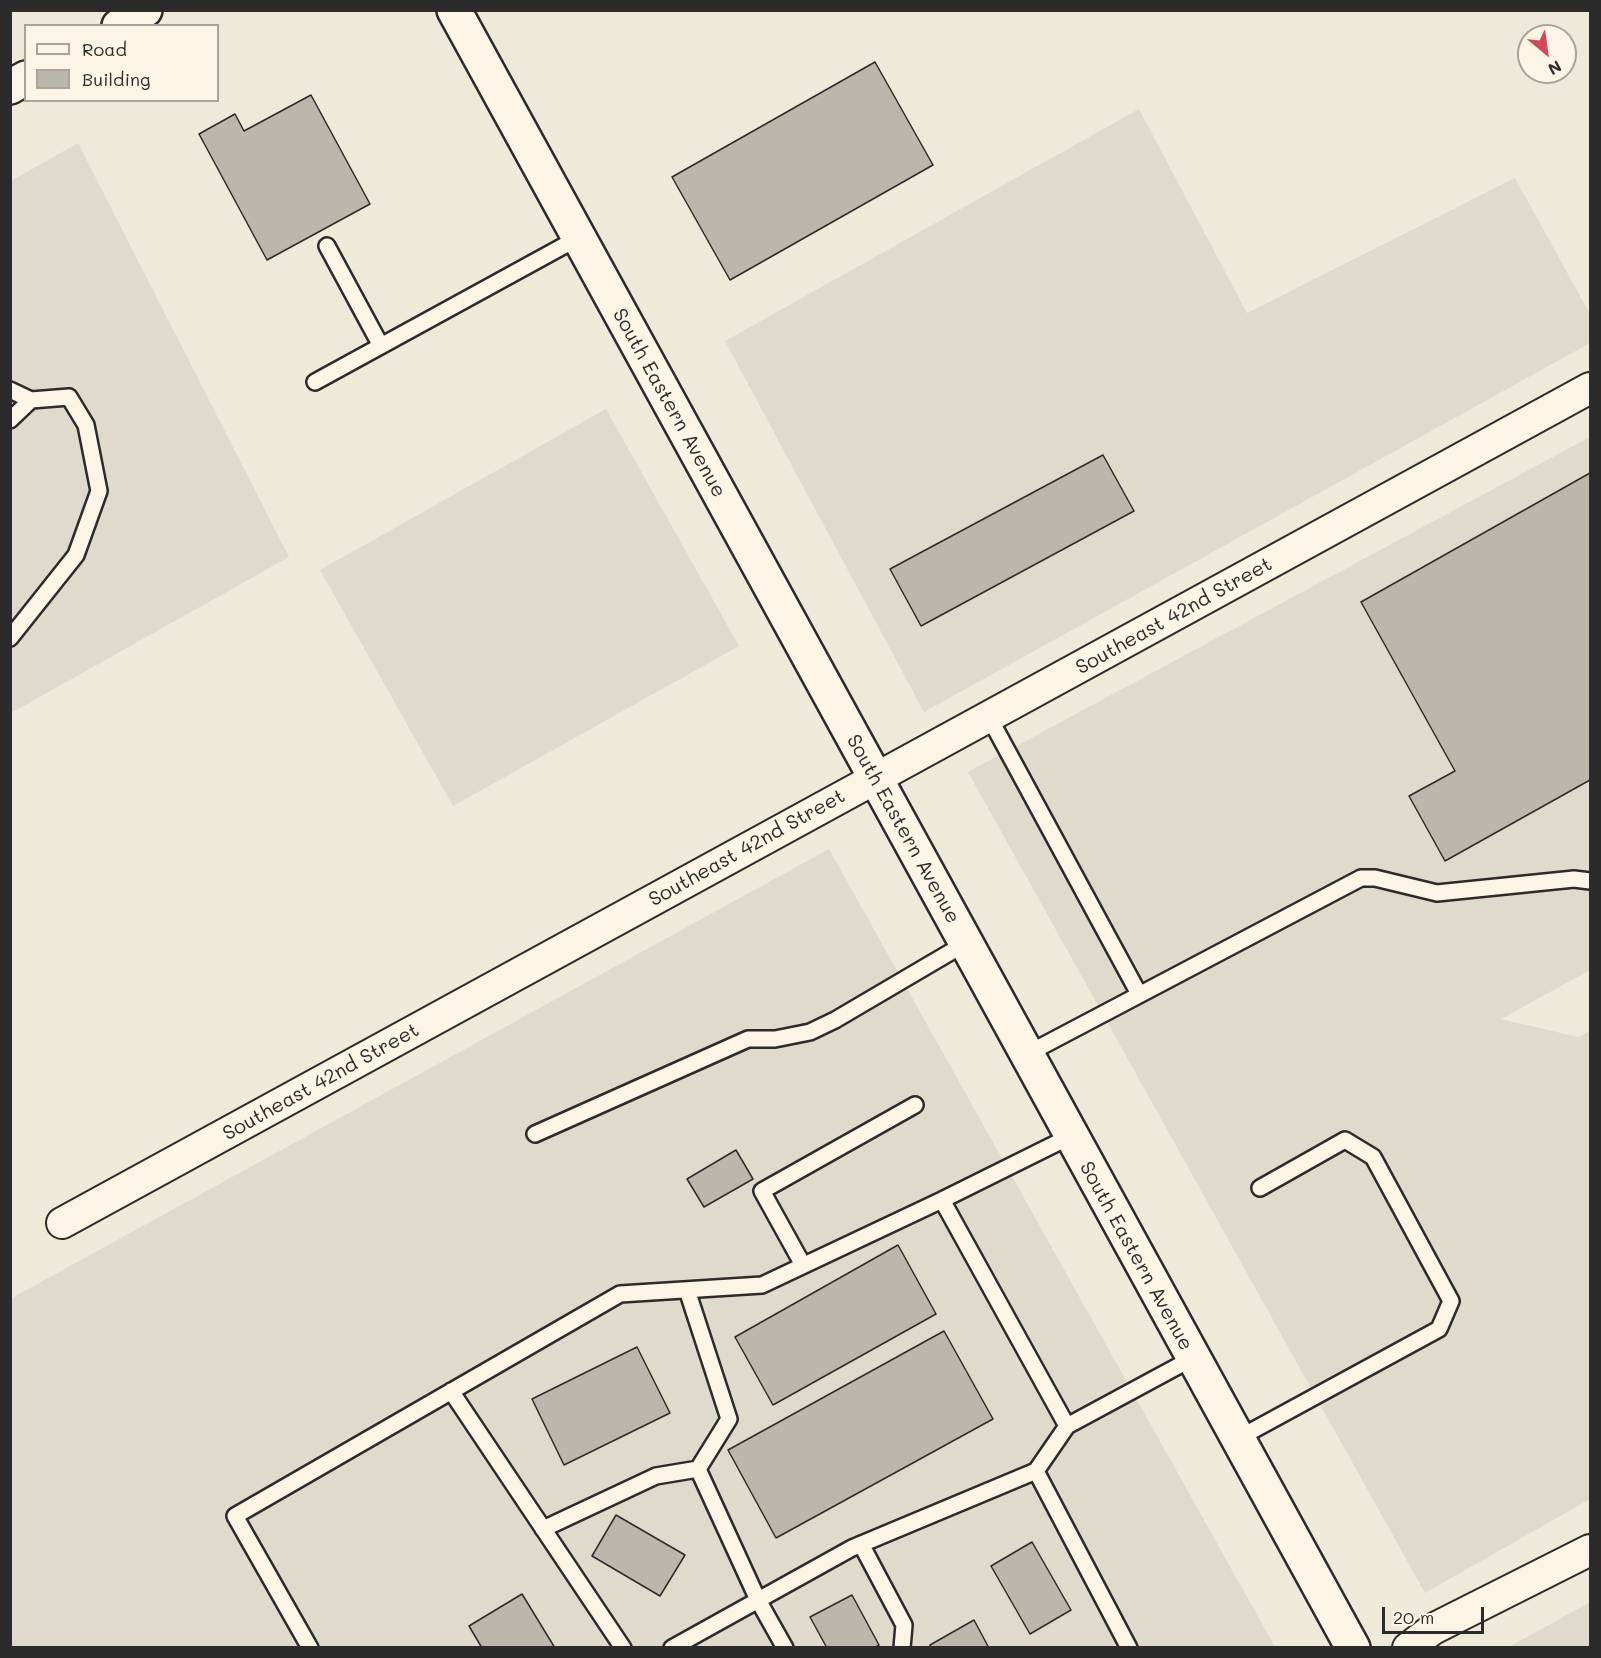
<!DOCTYPE html>
<style>
body{margin:0}
#map{position:relative;width:1601px;height:1658px;overflow:hidden;background:#efe9da;font-family:Mali,sans-serif}
canvas{display:block}
.frame{position:absolute;inset:0;border:12px solid #2b2b2b;pointer-events:none}
.legend{position:absolute;left:24px;top:24px;width:195px;height:78px;box-sizing:border-box;background:#fcf5e5;border:2px solid #a8a49b;margin:0;padding:8px 10px;list-style:none;font-size:18px;color:#2b2b2b}
.legend li{display:flex;align-items:center;gap:12px;height:30px}
.legend b{width:30px;border:2px solid #a8a49b}
.north{position:absolute;left:1517px;top:24px;width:60px;height:60px;box-sizing:border-box;background:#fcf5e5;border:2px solid #a8a49b;border-radius:50%;rotate:151deg;font-size:16px;font-weight:700;line-height:24px;text-align:center;color:#2b2b2b}
.north::after{content:'';display:block;margin:auto;width:21px;height:27px;background:#d1495b;clip-path:polygon(50% 0,100% 100%,50% 72%,0 100%)}
.scale{position:absolute;left:1382px;top:1607px;width:102px;height:27px;box-sizing:border-box;border:3px solid #2b2b2b;border-top:0;padding-left:8px;font-size:18px;line-height:21px;white-space:nowrap;color:#2b2b2b;-webkit-text-stroke:4px #fcf5e5;paint-order:stroke}
</style>
<div id="map">
<canvas width="1601" height="1658"></canvas>
<div class="frame"></div>
<ul class="legend">
<li><b style="height:8px;background:#fcf5e5"></b>Road</li>
<li><b style="height:16px;background:#bcb7ac"></b>Building</li>
</ul>
<div class="north">N</div>
<div class="scale">20 m</div>
</div>
<script>
const ctx = document.querySelector('canvas').getContext('2d');
ctx.lineJoin = 'round';
function fill(path, color) { ctx.fillStyle = color; ctx.fill(path, 'evenodd'); }
const poly = rows => new Path2D(rows.map(r => 'M' + r).join(''));
function stroke(path, color, width, dash) { ctx.strokeStyle = color; ctx.lineWidth = width; ctx.lineCap = dash ? 'butt' : 'round'; ctx.setLineDash(dash || []); ctx.stroke(path); }
function write(font, color, halo, rows, align = 'center') {
  ctx.font = font + ' Mali,sans-serif'; ctx.lineWidth = 4.5; ctx.setLineDash([]); ctx.textBaseline = 'middle'; ctx.strokeStyle = halo; ctx.fillStyle = color; for (const [text, x, y, turn = 0] of rows) {
    ctx.save(); ctx.translate(x, y); ctx.rotate((+turn || 0) * Math.PI / 180); ctx.textAlign = isNaN(turn) ? turn : align; if (halo) ctx.strokeText(text, 0, 0); ctx.fillText(text, 0, 0); ctx.restore();
  }
}
const built = poly([
 [1139,109,1247,313,1515,178,1590,314,1590,343,924,712,725,341],
 [78,143,289,557,11,713,11,181],
 [606,409,739,646,453,806,320,570],
 [1590,437,1590,970,1501,1019,1578,1037,1590,1031,1590,1499,1425,1593,968,772],
 [829,849,1275,1647,11,1647,10,1299],
 [1590,1602,1590,1647,1509,1647]
]);
const building = poly([
 [875,62,933,165,730,280,672,177,875,62],
 [311,95,370,204,267,260,199,134,235,114,244,131,311,95],
 [1103,455,1134,511,921,626,890,569,1103,455],
 [1590,473,1590,780,1445,861,1409,796,1455,771,1361,602,1590,473],
 [736,1150,753,1179,704,1207,687,1179,736,1150],
 [898,1245,936,1314,773,1405,735,1337,898,1245],
 [944,1331,993,1419,776,1538,728,1450,944,1331],
 [637,1347,670,1413,564,1465,532,1399,637,1347],
 [616,1515,685,1555,660,1596,592,1556,616,1515],
 [1032,1542,1071,1610,1030,1634,991,1566,1032,1542],
 [522,1594,555,1648,482,1648,469,1626,522,1594],
 [852,1595,879,1645,874,1648,827,1648,810,1617,852,1595],
 [974,1620,989,1648,931,1648,930,1645,974,1620]
]);
const service = poly([
 [327,246,381,346],
 [315,382,578,238],
 [10,390,31,400],
 [10,420,31,400,69,397,86,425,99,491,76,555,10,638],
 [989,717,1139,994],
 [1027,1054,1361,878,1375,878,1437,893,1574,879,1590,881],
 [535,1134,748,1039,775,1039,810,1032,835,1020,966,943],
 [1071,1136,942,1200,1067,1426,1193,1358],
 [803,1265,762,1191,915,1105],
 [451,1391,623,1648],
 [1067,1426,1036,1471,1129,1648],
 [1237,1439,1439,1329,1451,1301,1373,1157,1345,1140,1260,1188],
 [698,1469,758,1600,785,1648],
 [543,1529,656,1476,698,1469,729,1419,687,1290],
 [861,1544,904,1625,902,1648],
 [310,1648,235,1516,620,1294,762,1285,942,1200],
 [672,1648,852,1548,1036,1471]
]);
const minor = poly([
 [62,1223,1590,388],
 [1408,1648,1433,1629,1590,1550]
]);
const secondary = poly([
 [454,10,1353,1648],
 [119,26,145,10],
 [10,87,26,78]
]);
const streetNames = [
 ["South Eastern Avenue",669,403,61],
 ["Southeast 42nd Street",1174,616,-29],
 ["South Eastern Avenue",903,829,61],
 ["Southeast 42nd Street",747,848,-29],
 ["Southeast 42nd Street",321,1082,-29],
 ["South Eastern Avenue",1136,1256,61]
];
fill(built, '#e0dacc');
fill(building, '#bcb7ac');
stroke(building, '#2b2b2b', 1.5);
stroke(service, '#2b2b2b', 20);
stroke(minor, '#2b2b2b', 34);
stroke(secondary, '#2b2b2b', 38);
stroke(service, '#fcf5e5', 15);
stroke(minor, '#fcf5e5', 30);
stroke(secondary, '#fcf5e5', 33);
write('20px', '#2b2b2b', '#fcf5e5', streetNames);
</script>
